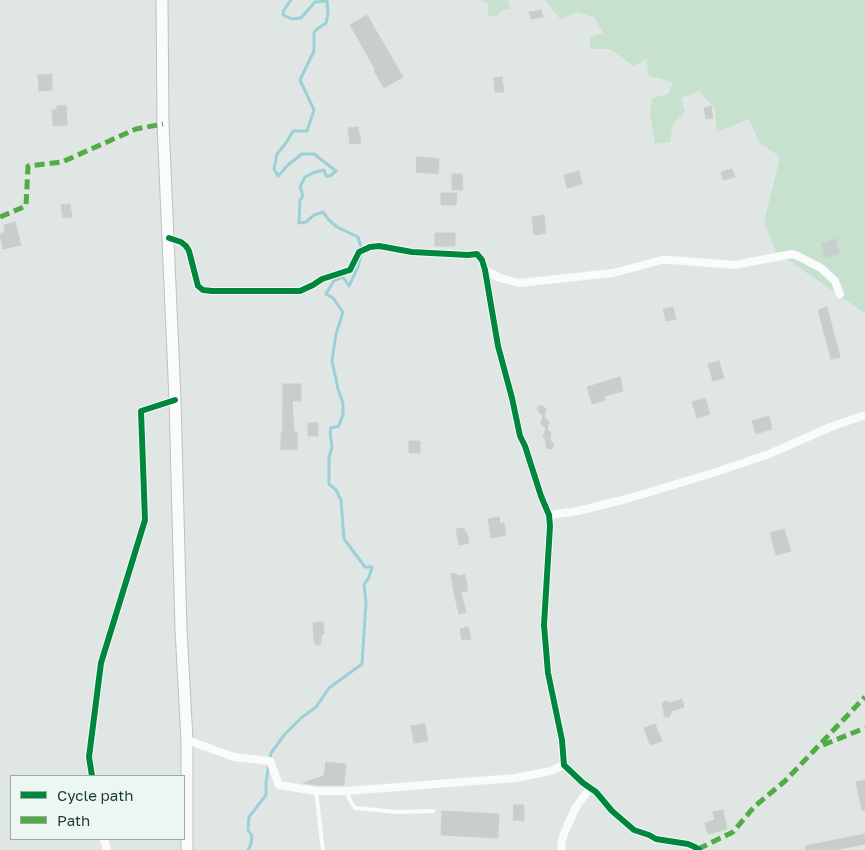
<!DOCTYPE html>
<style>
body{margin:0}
#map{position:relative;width:865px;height:850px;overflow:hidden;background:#e0e6e3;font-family:"Golos Text",sans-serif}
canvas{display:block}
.legend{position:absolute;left:10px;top:775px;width:175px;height:65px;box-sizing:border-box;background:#edf7f2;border:1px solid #9aaba6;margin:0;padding:6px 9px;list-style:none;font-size:15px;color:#1d3a33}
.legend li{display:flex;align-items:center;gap:10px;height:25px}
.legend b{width:25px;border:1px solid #9aaba6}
</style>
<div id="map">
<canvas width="865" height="850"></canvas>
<ul class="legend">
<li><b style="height:6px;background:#00873e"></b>Cycle path</li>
<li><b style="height:6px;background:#52ac45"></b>Path</li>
</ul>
</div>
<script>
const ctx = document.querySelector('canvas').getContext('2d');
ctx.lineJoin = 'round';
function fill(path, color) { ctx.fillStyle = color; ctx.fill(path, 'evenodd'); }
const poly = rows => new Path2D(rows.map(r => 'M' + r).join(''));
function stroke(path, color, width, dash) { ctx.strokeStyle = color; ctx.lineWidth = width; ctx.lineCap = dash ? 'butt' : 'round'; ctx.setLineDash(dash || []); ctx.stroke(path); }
const green = poly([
 [482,0,508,0,511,9,502,10,498,16,488,16,488,4],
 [545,0,865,0,865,313,776,252,764,223,780,157,759,142,749,119,717,132,715,109,699,91,681,98,685,112,673,124,670,142,655,144,650,113,652,98,668,94,673,82,649,76,646,59,634,66,610,49,590,49,590,37,603,33,594,17,575,12,561,20]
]);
const stream = poly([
 [248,850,251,844,252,836,248,830,249,817,266,795,266,782,271,753,285,734,301,718,316,707,329,688,362,664,366,602,364,585,369,577,372,567,365,567,344,539,341,500,336,490,329,484,329,458,332,447,330,432,331,428,339,426,343,414,343,403,338,389,332,361,336,334,343,312,333,298,326,294,334,281,343,277,349,286,358,267,362,250,358,237,337,227,329,220,323,212,314,215,306,222,299,223,300,200,303,196,300,187,305,177,315,172,324,170,326,176,330,176,336,171,314,154,302,154,288,165,278,176,274,169,277,154,286,143,293,131,307,131,314,110,300,80,314,51,314,33,317,29,326,23,328,14,327,1,315,2,301,18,292,19,283,15,284,10,291,0]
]);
const building = poly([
 [541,10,543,17,531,19,529,12,541,10],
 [367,15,403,77,384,88,374,71,375,69,350,25,367,15],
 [52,74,52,90,39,91,38,75,52,74],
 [502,77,504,92,495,92,494,78,502,77],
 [57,106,66,106,67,125,53,126,52,110,57,110,57,106],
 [711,106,713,118,706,119,704,108,711,106],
 [358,127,361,143,350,144,348,128,358,127],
 [417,157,439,159,438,174,416,172,417,157],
 [732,169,735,177,723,180,721,172,732,169],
 [579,171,582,184,567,188,564,175,579,171],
 [452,174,462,174,463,190,452,190,452,174],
 [441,193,457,193,456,205,441,205,441,193],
 [70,204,72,217,63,218,61,205,70,204],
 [544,215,546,233,534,235,532,217,544,215],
 [15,222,21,245,3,249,0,234,5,232,4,225,15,222],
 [435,233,455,233,455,246,435,246,435,233],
 [836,239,839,254,825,257,822,243,836,239],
 [673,307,676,319,666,321,663,309,673,307],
 [827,307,840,357,831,359,818,310,827,307],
 [719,361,724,378,713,381,708,364,719,361],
 [620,377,623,391,604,396,605,400,592,404,587,387,620,377],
 [283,384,301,384,301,401,292,401,294,432,297,432,297,449,281,450,281,433,283,433,282,411,283,411,283,384],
 [705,398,710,414,697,418,692,402,705,398],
 [539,406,543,406,546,409,544,416,549,422,547,429,551,433,550,440,553,443,554,446,551,449,548,449,546,447,546,441,543,436,546,428,541,424,541,422,543,416,538,411,537,409,539,406],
 [769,416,772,429,756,434,752,421,769,416],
 [308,423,318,423,318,436,308,436,308,423],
 [409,441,420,441,420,453,409,453,409,441],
 [499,517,500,524,504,523,506,535,491,538,488,519,499,517],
 [464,528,465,533,467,533,469,543,459,545,456,529,464,528],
 [784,529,791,551,776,555,770,533,784,529],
 [456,573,457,576,465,575,468,591,461,592,466,612,459,614,454,593,451,574,456,573],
 [323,622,324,634,322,634,321,642,319,645,317,645,315,643,314,641,313,623,323,622],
 [468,627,471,639,462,640,460,629,468,627],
 [682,699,684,707,672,711,669,717,664,717,664,710,662,706,663,702,666,701,670,703,682,699],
 [425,724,428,741,414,743,411,726,425,724],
 [655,724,662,741,650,745,644,728,655,724],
 [326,762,346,764,344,785,316,785,303,783,324,776,326,762],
 [865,780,865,810,862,810,856,782,865,780],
 [514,805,524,805,524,821,513,820,514,805],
 [723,810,727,829,708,834,705,823,715,820,713,812,723,810],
 [442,811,499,814,498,838,441,835,442,811],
 [865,834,865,844,834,850,806,850,805,846,865,834]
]);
const service = poly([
 [316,791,323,850],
 [346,791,350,800,355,808,397,812,433,811]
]);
const minor = poly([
 [169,238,181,242,186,246,189,251,198,286,203,290,212,291,300,291,313,285,322,279,350,270,359,252,370,247,379,246,412,252,468,255,477,254,482,260,485,270,498,346,512,398,520,436,525,446,541,496,549,515,550,526,544,625,548,673,562,740,564,765,583,783,596,792,612,811,634,830,649,835,656,839,688,844,695,847,699,850],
 [485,270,500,278,519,283,613,273,662,260,671,260,734,265,792,254,798,256,821,268,835,281,840,294],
 [549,515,578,511,630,498,713,473,769,454,833,426,865,415],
 [187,740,234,757,270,761,279,785,316,791,346,791,515,778,551,771,564,765],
 [92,776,89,757,101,663,145,520,141,411,175,400],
 [104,839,107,850],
 [561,850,562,840,565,831,576,807,590,788]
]);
const secondary = poly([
 [162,0,163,124,175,400,181,630,187,740,187,850]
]);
const quiet = poly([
 [0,217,26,206,28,166,62,162,136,129,163,124],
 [823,745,865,728],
 [698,849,733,832,754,807,785,781,865,697]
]);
const cycleway = poly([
 [169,238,181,242,186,246,189,251,198,286,203,290,212,291,300,291,313,285,322,279,350,270,359,252,370,247,379,246,412,252,468,255,477,254,482,260,485,270,498,346,512,398,520,436,525,446,541,496,549,515,550,526,544,625,548,673,562,740,564,765,583,783,596,792,612,811,634,830,649,835,656,839,688,844,695,847,699,850],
 [92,776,89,757,101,663,145,520,141,411,175,400]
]);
fill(green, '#c7e1cf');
stroke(stream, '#9cd0d8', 3);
fill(building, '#c7cecb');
stroke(building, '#c9cfcc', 1);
stroke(secondary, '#b9c3bf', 13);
stroke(service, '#fafbfb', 4);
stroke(minor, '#fafbfb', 8);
stroke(secondary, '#fafbfb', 11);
stroke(quiet, '#52ac45', 5, [10, 5]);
stroke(cycleway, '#00873e', 6);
</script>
